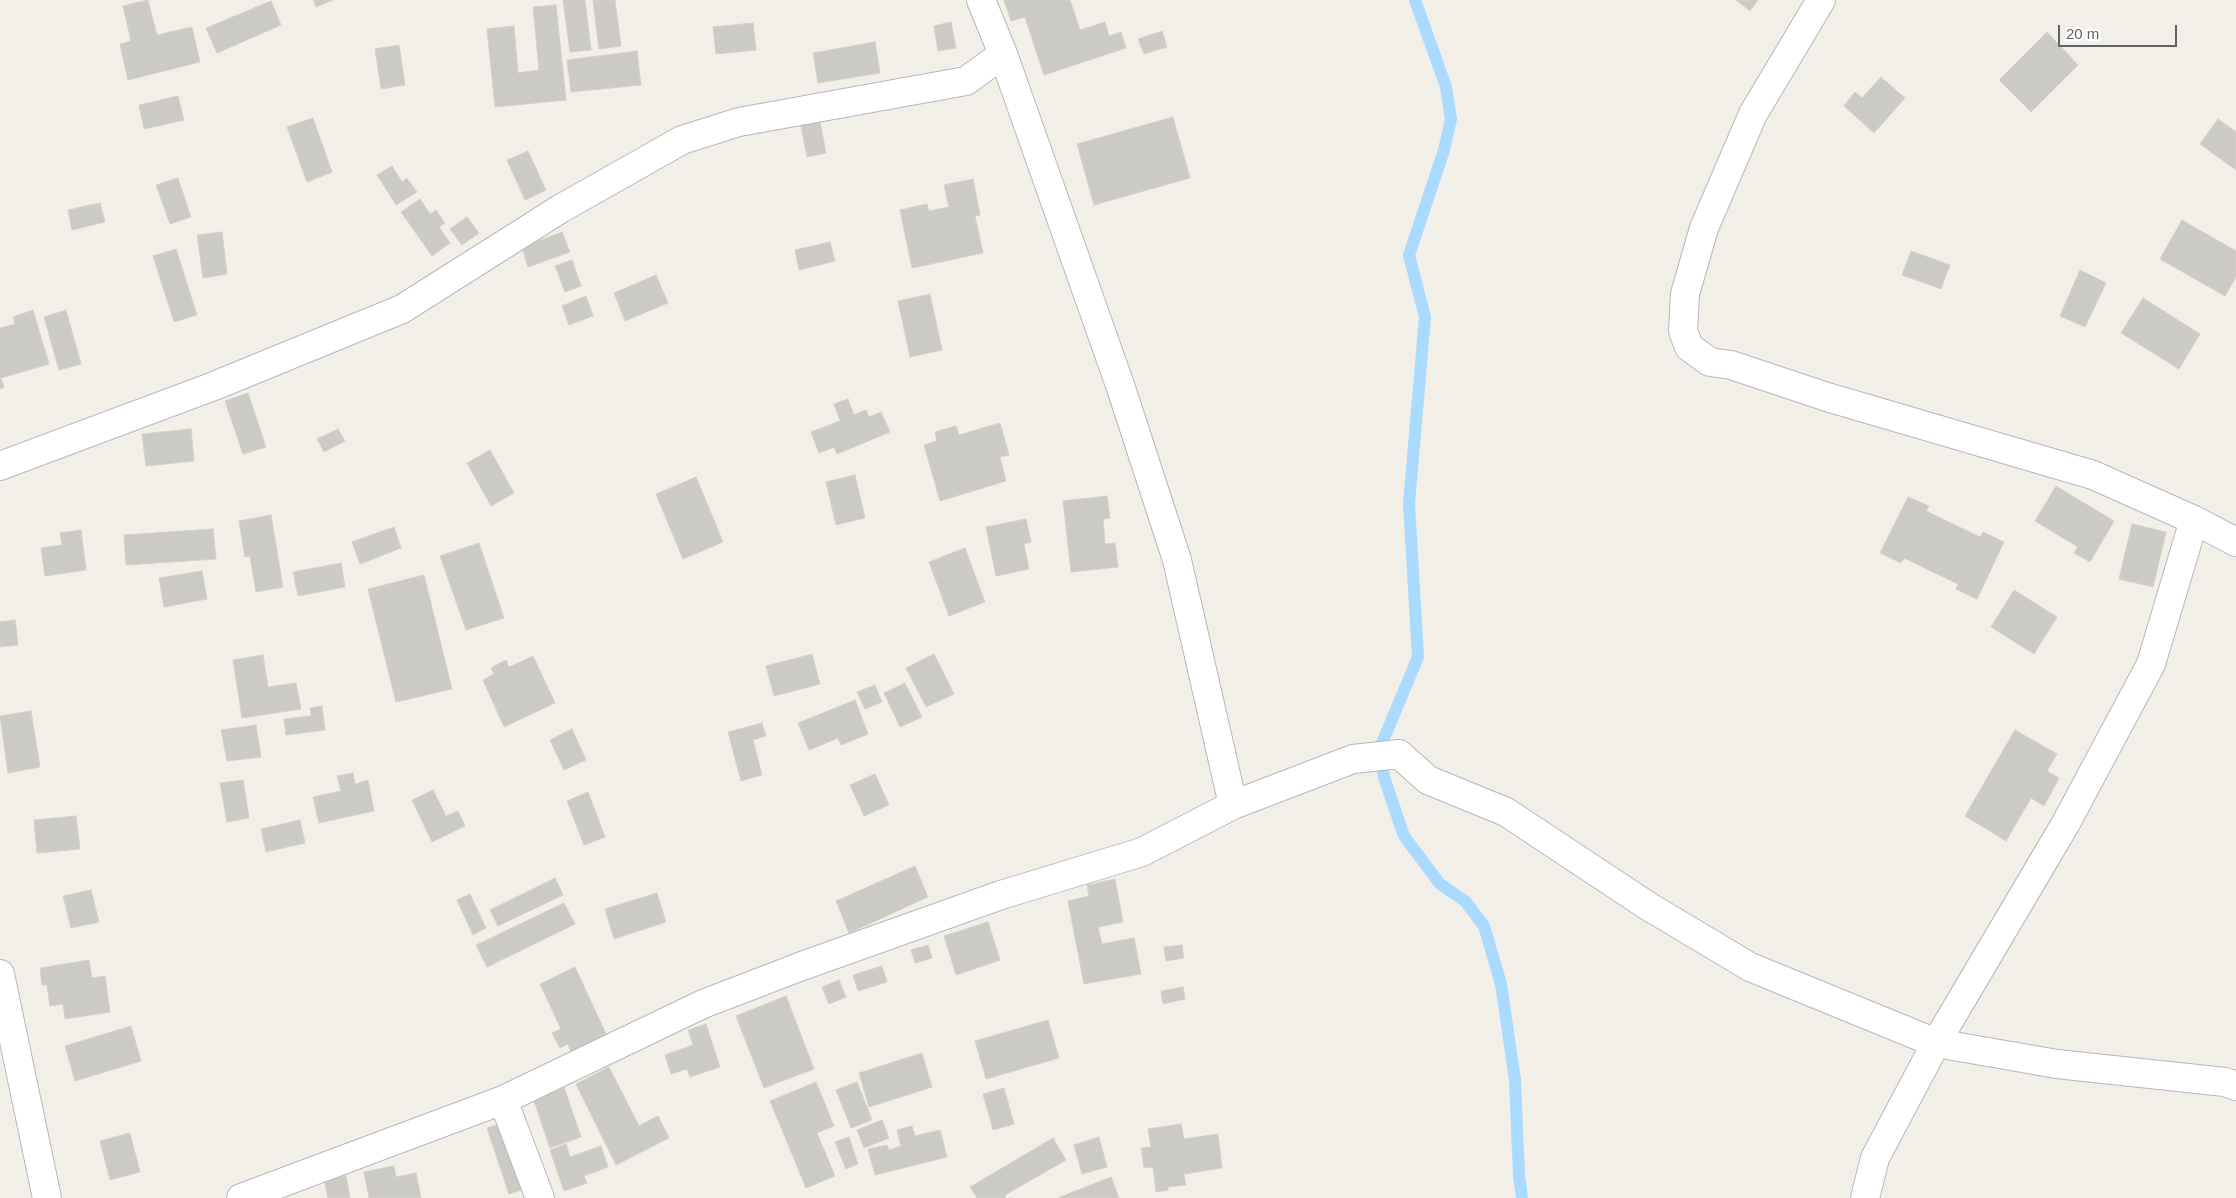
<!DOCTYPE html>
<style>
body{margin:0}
#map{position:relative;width:2236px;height:1198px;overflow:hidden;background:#f1efe8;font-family:Arial,sans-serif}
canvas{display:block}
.scale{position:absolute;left:2058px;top:25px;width:119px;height:22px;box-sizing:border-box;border:2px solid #5f6368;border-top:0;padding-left:6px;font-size:15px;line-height:18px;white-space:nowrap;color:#5f6368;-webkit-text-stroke:4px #fff;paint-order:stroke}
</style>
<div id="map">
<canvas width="2236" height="1198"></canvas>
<div class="scale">20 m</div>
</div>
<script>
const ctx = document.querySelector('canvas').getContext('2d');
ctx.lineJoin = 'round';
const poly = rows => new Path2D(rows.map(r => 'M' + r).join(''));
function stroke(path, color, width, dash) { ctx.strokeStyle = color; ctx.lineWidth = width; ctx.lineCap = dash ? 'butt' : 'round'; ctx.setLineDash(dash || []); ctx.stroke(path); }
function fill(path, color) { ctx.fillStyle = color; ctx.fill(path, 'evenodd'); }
const stream = poly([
 [1415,0,1446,87,1451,119,1444,150,1409,255,1425,317,1409,504,1418,657,1380,748,1384,777,1404,836,1440,884,1465,901,1484,926,1501,984,1515,1080,1519,1176,1522,1198]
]);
const building = poly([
 [148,0,157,35,192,27,200,62,128,80,120,44,131,41,123,6,148,0],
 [314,0,333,0,316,7,314,0],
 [563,0,585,0,591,50,570,52,563,0],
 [593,0,615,0,621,46,599,49,593,0],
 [1004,0,1070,0,1080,30,1105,22,1109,36,1121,32,1126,48,1044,75,1025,17,1011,21,1004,0],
 [1736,0,1758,0,1750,11,1736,0],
 [271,1,281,25,217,53,206,28,271,1],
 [556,5,566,100,495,107,487,29,514,26,518,73,539,70,533,7,556,5],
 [951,22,956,48,938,51,934,26,951,22],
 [753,23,756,50,716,54,713,27,753,23],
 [1162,31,1167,47,1144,54,1138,39,1162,31],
 [2047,32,2078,65,2031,112,1999,80,2047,32],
 [875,42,880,73,818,83,813,53,875,42],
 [399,45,405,85,381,89,375,49,399,45],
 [637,51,641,85,571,92,567,60,637,51],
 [1881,77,1905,98,1874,133,1844,106,1855,92,1862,98,1881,77],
 [178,96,184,120,144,129,139,105,178,96],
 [819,117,826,153,807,157,800,121,819,117],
 [1173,117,1190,178,1094,205,1077,144,1173,117],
 [313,118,332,172,307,182,287,127,313,118],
 [2218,119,2236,132,2236,170,2200,144,2218,119],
 [528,151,546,190,525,200,507,160,528,151],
 [392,166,402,182,407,178,417,192,396,205,377,175,392,166],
 [178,178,191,217,170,224,156,185,178,178],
 [973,179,980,215,975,216,983,253,912,268,900,210,927,204,929,211,949,207,944,185,973,179],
 [420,199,430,214,436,210,445,223,439,227,450,243,432,256,401,212,420,199],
 [100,203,105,222,72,230,68,210,100,203],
 [467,217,479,233,462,245,450,229,467,217],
 [2182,220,2236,251,2236,277,2225,296,2160,259,2182,220],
 [222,232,227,274,203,278,197,235,222,232],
 [562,232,570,252,528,267,522,247,562,232],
 [830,242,835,261,799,270,795,250,830,242],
 [176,249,197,315,174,322,153,256,176,249],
 [1911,251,1950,265,1941,289,1902,275,1911,251],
 [572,260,581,286,565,292,555,266,572,260],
 [2080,270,2106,283,2085,327,2060,316,2080,270],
 [656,275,668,303,625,321,614,293,656,275],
 [930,294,942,350,910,357,898,301,930,294],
 [586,296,593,316,569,325,562,306,586,296],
 [2143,298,2200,334,2179,369,2121,333,2143,298],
 [33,310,49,364,1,378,4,387,0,389,0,328,15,324,13,317,33,310],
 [66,310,81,364,59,370,44,317,66,310],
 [248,393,266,447,243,454,225,401,248,393],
 [848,399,854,415,866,410,869,417,881,412,890,432,837,454,834,447,819,453,811,432,840,421,834,404,848,399],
 [1000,423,1009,455,1000,457,1006,481,940,501,924,445,937,441,935,432,956,426,959,435,1000,423],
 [191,429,194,461,146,466,142,434,191,429],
 [338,429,345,441,324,452,317,439,338,429],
 [490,450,514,493,491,506,467,463,490,450],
 [855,475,865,518,836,525,826,482,855,475],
 [696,477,723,542,683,559,656,494,696,477],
 [2056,486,2114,521,2090,562,2074,553,2078,547,2035,521,2056,486],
 [1107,496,1110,518,1103,519,1105,544,1115,543,1118,567,1071,572,1063,501,1107,496],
 [1908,497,1929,506,1926,511,1980,537,1983,532,2004,542,1977,599,1956,589,1958,584,1904,558,1901,563,1880,553,1908,497],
 [271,515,283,587,256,592,250,556,245,557,239,521,271,515],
 [1026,519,1031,542,1024,544,1029,569,996,576,986,527,1026,519],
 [2132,524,2166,532,2153,587,2119,579,2132,524],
 [394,527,401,548,360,564,352,542,394,527],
 [213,529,216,559,126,565,124,535,213,529],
 [81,530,86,570,45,576,41,548,62,545,60,533,81,530],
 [479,543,504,618,466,630,440,556,479,543],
 [965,548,985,602,949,616,929,562,965,548],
 [341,563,345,587,298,596,293,572,341,563],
 [202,571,207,599,164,607,159,578,202,571],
 [424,575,452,689,396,702,368,589,424,575],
 [2014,590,2057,617,2034,654,1991,627,2014,590],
 [15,620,18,645,0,647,0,622,15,620],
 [812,654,820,684,774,696,766,666,812,654],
 [934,654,954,694,926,707,906,668,934,654],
 [263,655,268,687,296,683,301,709,242,718,233,660,263,655],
 [533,656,555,703,504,727,483,680,494,674,491,668,506,660,509,667,533,656],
 [905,683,922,717,900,727,884,693,905,683],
 [875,685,882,702,865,709,857,692,875,685],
 [855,700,868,734,841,745,838,738,809,750,798,723,855,700],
 [322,706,325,730,286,735,284,719,311,716,310,708,322,706],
 [31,711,40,767,8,773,0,716,31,711],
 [762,723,766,736,753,740,762,775,741,781,728,732,762,723],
 [256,725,261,757,227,761,221,730,256,725],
 [572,729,586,760,564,770,550,740,572,729],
 [2015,730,2057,754,2047,771,2059,778,2044,806,2031,798,2006,841,1965,816,2015,730],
 [353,773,355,784,368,780,374,811,319,823,313,797,341,791,337,776,353,773],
 [875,774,889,805,864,816,850,785,875,774],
 [243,780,249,818,227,822,220,783,243,780],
 [433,790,446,816,458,811,465,826,432,842,412,800,433,790],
 [588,792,605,837,584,845,567,801,588,792],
 [76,816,80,849,37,853,34,820,76,816],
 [300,820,305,843,266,852,261,829,300,820],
 [915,866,928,897,849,933,836,901,915,866],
 [555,878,563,895,498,926,490,910,555,878],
 [1115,879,1123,922,1098,927,1102,944,1134,938,1141,974,1084,984,1068,901,1089,896,1087,885,1115,879],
 [91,890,99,922,71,928,63,896,91,890],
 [657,893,666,922,614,939,605,909,657,893],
 [470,894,486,928,473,935,457,900,470,894],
 [564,903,575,924,487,967,476,945,564,903],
 [988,922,1000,960,956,975,944,936,988,922],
 [928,945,932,958,915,963,911,950,928,945],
 [1182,945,1184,958,1166,961,1164,947,1182,945],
 [89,960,92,978,105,976,110,1012,65,1019,63,1004,50,1006,47,985,42,985,40,968,89,960],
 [882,966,887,982,858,991,853,975,882,966],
 [575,967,607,1036,571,1052,568,1044,560,1048,552,1033,561,1029,540,984,575,967],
 [839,980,846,997,829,1004,822,987,839,980],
 [1183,987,1185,999,1163,1004,1161,991,1183,987],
 [786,996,814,1069,764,1088,736,1016,786,996],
 [1048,1020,1059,1058,986,1079,975,1041,1048,1020],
 [706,1024,720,1067,690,1077,687,1069,671,1074,665,1055,693,1045,688,1030,706,1024],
 [131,1026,141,1061,75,1081,65,1046,131,1026],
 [922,1053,932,1087,869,1107,859,1073,922,1053],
 [609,1067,639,1126,658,1116,669,1138,616,1165,576,1084,609,1067],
 [816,1082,834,1126,817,1133,835,1176,806,1188,770,1101,816,1082],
 [857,1082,872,1120,851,1128,836,1090,857,1082],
 [564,1087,581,1137,550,1148,533,1098,564,1087],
 [1004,1088,1014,1124,993,1130,983,1094,1004,1088],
 [882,1120,889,1138,864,1148,857,1130,882,1120],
 [509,1121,531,1187,509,1194,487,1128,509,1121],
 [1181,1124,1184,1139,1218,1134,1222,1168,1184,1174,1186,1185,1168,1187,1168,1190,1156,1192,1153,1167,1144,1168,1141,1148,1151,1147,1148,1129,1181,1124],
 [912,1126,915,1136,940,1130,947,1157,875,1175,868,1149,887,1145,889,1150,901,1146,897,1130,912,1126],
 [130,1133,140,1172,110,1180,100,1141,130,1133],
 [849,1137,858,1164,846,1169,835,1142,849,1137],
 [1099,1137,1107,1167,1082,1174,1074,1145,1099,1137],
 [1053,1138,1066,1160,1005,1195,1006,1198,977,1198,970,1187,1053,1138],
 [566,1144,570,1157,601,1146,608,1167,584,1176,587,1183,564,1191,550,1150,566,1144],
 [394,1166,396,1177,416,1173,421,1198,369,1198,364,1172,394,1166],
 [346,1176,350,1198,328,1198,324,1179,346,1176],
 [1111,1177,1119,1198,1058,1198,1111,1177]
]);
const minor = poly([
 [981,0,1003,54,1121,388,1177,560,1233,805],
 [1821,0,1753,114,1704,228,1685,294,1683,331,1689,347,1710,362,1731,365,1827,397,2093,475,2194,520,2236,542],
 [0,466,214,386,402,309,560,209,682,140,739,122,966,81,1003,54],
 [0,974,47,1198],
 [503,1100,540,1198],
 [241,1198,503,1100,703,1004,802,966,1001,895,1142,852,1233,805,1353,759,1399,754,1428,780,1506,812,1648,906,1750,967,1936,1043,2057,1064,2225,1082,2236,1086],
 [1865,1198,1875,1158,1936,1043,2066,823,2151,664,2194,520]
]);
stroke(stream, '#aadaff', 12);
fill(building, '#cccac5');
stroke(building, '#d6d1c6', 1);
stroke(minor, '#b5b8bc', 30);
stroke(minor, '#fff', 28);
</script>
